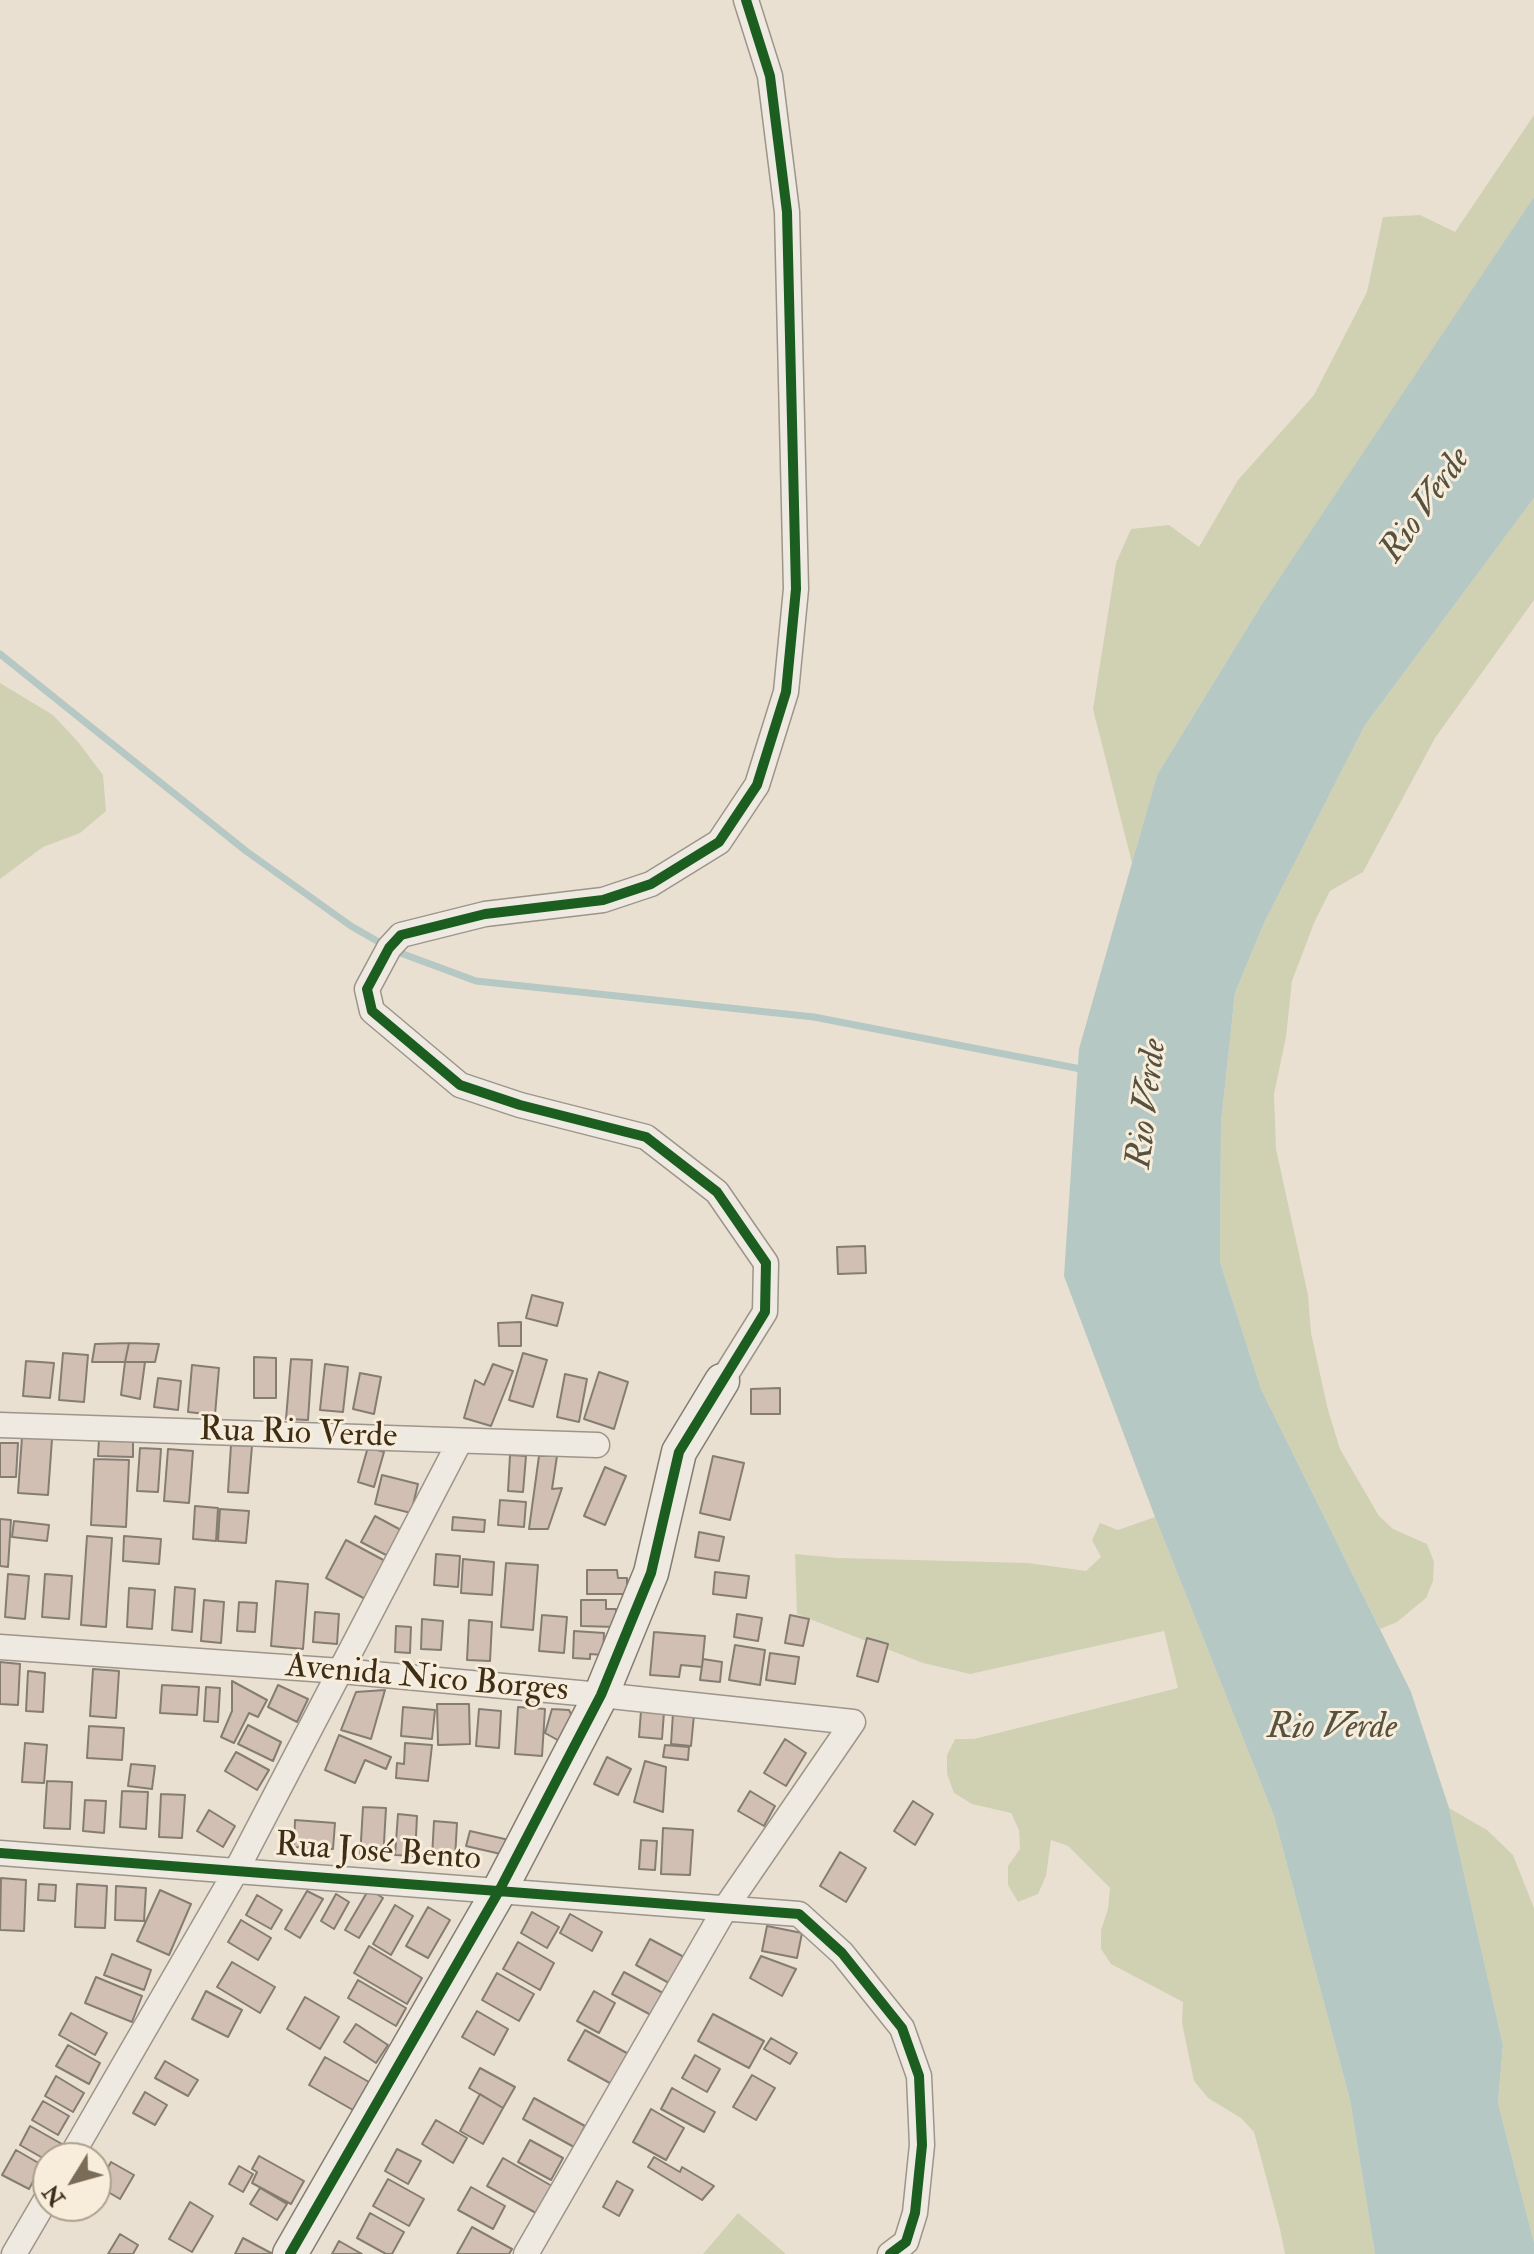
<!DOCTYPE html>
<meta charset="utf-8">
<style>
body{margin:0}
#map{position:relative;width:1534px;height:2254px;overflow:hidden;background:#eae0d2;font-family:"IM FELL Double Pica",serif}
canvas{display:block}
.north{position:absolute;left:32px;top:2142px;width:80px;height:80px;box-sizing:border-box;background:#f8eddb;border:2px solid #aea18c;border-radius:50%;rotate:233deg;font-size:22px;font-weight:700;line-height:32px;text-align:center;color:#3f2e16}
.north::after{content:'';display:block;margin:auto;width:28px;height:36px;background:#7b6c58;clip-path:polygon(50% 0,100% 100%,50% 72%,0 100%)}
</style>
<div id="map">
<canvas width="1534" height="2254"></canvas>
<div class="north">N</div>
</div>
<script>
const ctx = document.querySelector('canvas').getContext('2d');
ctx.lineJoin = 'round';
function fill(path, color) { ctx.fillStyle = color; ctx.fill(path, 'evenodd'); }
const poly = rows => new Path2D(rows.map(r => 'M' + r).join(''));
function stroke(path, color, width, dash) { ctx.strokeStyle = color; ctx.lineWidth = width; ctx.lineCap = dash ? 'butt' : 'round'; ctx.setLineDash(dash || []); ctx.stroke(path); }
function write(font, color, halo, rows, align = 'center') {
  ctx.font = font + ' "IM FELL Double Pica",serif'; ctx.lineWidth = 6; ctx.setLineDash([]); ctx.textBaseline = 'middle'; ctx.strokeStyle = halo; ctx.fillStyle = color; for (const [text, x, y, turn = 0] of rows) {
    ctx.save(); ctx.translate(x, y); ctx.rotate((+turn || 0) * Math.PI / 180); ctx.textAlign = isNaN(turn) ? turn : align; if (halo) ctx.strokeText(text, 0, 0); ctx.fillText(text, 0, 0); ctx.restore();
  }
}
const green = poly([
 [1534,115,1534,197,1531,203,1260,607,1157,775,1132,863,1093,709,1116,563,1131,529,1169,525,1199,547,1238,480,1314,395,1367,292,1383,217,1420,215,1455,232],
 [1534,498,1534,600,1435,738,1363,872,1330,891,1314,923,1292,981,1286,1037,1274,1094,1276,1149,1308,1295,1311,1333,1328,1410,1340,1449,1379,1516,1393,1529,1427,1544,1434,1562,1433,1581,1426,1598,1397,1622,1380,1629,1261,1389,1220,1262,1221,1123,1235,993,1264,923,1365,725],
 [0,683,53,715,79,743,103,775,106,811,80,833,43,847,0,879],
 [1155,1517,1274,1816,1350,2100,1375,2254,1285,2254,1280,2229,1254,2132,1241,2118,1208,2098,1194,2081,1182,2023,1183,2002,1111,1964,1101,1949,1101,1930,1108,1909,1110,1888,1068,1846,1051,1840,1046,1876,1038,1894,1018,1902,1008,1885,1008,1866,1020,1849,1019,1830,1011,1813,972,1804,954,1793,947,1774,947,1755,955,1739,974,1739,1178,1688,1164,1631,970,1674,923,1663,797,1614,795,1554,838,1558,1028,1563,1086,1571,1101,1557,1092,1540,1100,1523,1118,1530],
 [1449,1808,1487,1830,1513,1855,1534,1908,1534,2243,1498,2103,1503,2045],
 [738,2213,786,2254,703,2254]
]);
const water = poly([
 [1534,197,1534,498,1365,725,1264,923,1235,993,1221,1123,1220,1262,1261,1389,1411,1692,1449,1808,1503,2045,1498,2103,1534,2243,1534,2254,1375,2254,1350,2100,1274,1816,1155,1517,1064,1276,1079,1049,1157,775,1260,607]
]);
const stream = poly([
 [0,654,246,851,351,926,384,945],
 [395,951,476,981,814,1017,1086,1070]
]);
const building = poly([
 [865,1246,866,1273,838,1274,837,1247,865,1246],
 [532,1295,563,1303,557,1326,526,1318,532,1295],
 [521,1322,521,1346,499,1346,498,1323,521,1322],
 [129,1343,159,1344,155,1362,125,1362,129,1343],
 [129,1343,125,1362,92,1362,95,1344,129,1343],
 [63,1353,88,1355,84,1402,59,1400,63,1353],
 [523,1353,547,1360,533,1407,509,1400,523,1353],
 [254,1357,276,1358,276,1398,254,1398,254,1357],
 [291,1359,312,1360,308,1420,286,1419,291,1359],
 [26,1361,54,1363,50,1398,23,1396,26,1361],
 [125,1362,145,1362,140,1399,121,1395,125,1362],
 [325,1364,348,1367,343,1412,320,1410,325,1364],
 [493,1364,513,1371,491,1426,464,1418,475,1380,484,1385,493,1364],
 [192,1365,219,1368,215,1415,188,1412,192,1365],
 [599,1372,628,1382,614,1429,584,1419,599,1372],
 [360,1373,381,1377,374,1414,353,1409,360,1373],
 [565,1374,587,1379,579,1422,557,1417,565,1374],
 [158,1378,181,1381,178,1410,154,1407,158,1378],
 [780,1388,780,1414,751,1414,751,1389,780,1388],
 [22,1437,52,1439,48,1495,18,1493,22,1437],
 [99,1439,133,1440,133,1457,98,1456,99,1439],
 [0,1443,18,1443,16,1477,0,1477,0,1443],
 [231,1445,252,1446,248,1493,228,1492,231,1445],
 [368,1447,384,1452,374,1487,358,1482,368,1447],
 [140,1448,161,1449,158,1492,137,1491,140,1448],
 [168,1449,193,1451,189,1503,164,1501,168,1449],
 [510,1455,526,1456,523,1492,508,1491,510,1455],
 [539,1456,557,1456,552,1489,562,1488,548,1529,529,1529,539,1456],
 [713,1456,744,1463,730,1520,700,1513,713,1456],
 [94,1459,129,1460,126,1527,91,1525,94,1459],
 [605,1467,626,1476,605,1525,584,1516,605,1467],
 [382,1475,418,1484,411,1513,375,1504,382,1475],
 [500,1500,526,1502,524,1527,498,1525,500,1500],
 [195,1506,218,1508,216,1541,193,1539,195,1506],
 [220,1509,249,1511,246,1543,218,1541,220,1509],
 [375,1516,401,1530,388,1556,361,1542,375,1516],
 [453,1517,485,1520,484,1532,452,1530,453,1517],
 [0,1519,11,1520,8,1567,0,1566,0,1519],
 [14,1521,49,1525,47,1541,12,1537,14,1521],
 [699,1532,724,1537,719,1561,695,1557,699,1532],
 [87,1536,112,1538,106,1627,81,1625,87,1536],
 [124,1536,161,1539,159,1564,123,1561,124,1536],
 [346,1540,389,1563,369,1601,326,1578,346,1540],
 [436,1554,460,1556,458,1587,434,1585,436,1554],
 [463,1559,494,1562,492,1595,461,1593,463,1559],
 [506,1563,538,1565,533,1630,501,1627,506,1563],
 [587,1570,617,1570,618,1578,627,1578,627,1594,587,1594,587,1570],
 [715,1572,749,1576,746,1598,713,1594,715,1572],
 [8,1574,29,1576,25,1619,5,1617,8,1574],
 [45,1574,72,1576,69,1619,42,1617,45,1574],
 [276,1581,308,1584,303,1649,271,1646,276,1581],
 [175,1587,195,1589,192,1632,172,1630,175,1587],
 [129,1588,155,1590,152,1629,127,1627,129,1588],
 [204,1600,224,1602,221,1643,201,1641,204,1600],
 [581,1600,606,1600,606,1609,616,1609,616,1627,581,1626,581,1600],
 [239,1602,257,1603,255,1632,237,1631,239,1602],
 [315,1612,339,1614,337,1644,313,1642,315,1612],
 [737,1614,762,1618,758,1641,734,1637,737,1614],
 [542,1615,567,1617,564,1653,539,1651,542,1615],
 [790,1615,809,1619,803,1646,785,1643,790,1615],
 [422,1619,443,1621,441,1650,421,1649,422,1619],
 [469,1620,492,1622,490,1661,467,1660,469,1620],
 [396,1626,411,1627,410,1653,395,1652,396,1626],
 [574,1631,604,1633,603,1655,590,1654,590,1659,573,1658,574,1631],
 [654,1632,705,1636,702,1667,681,1665,679,1677,650,1675,654,1632],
 [867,1638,888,1644,878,1682,857,1676,867,1638],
 [735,1645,765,1650,760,1685,729,1680,735,1645],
 [770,1653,799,1657,795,1684,766,1680,770,1653],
 [703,1659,722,1662,720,1682,700,1680,703,1659],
 [0,1662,20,1664,18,1705,0,1704,0,1662],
 [93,1669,119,1671,116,1718,90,1716,93,1669],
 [28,1671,45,1673,43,1712,26,1711,28,1671],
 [232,1681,267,1700,258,1717,249,1713,234,1743,221,1737,232,1711,232,1681],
 [162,1685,199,1687,197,1715,160,1713,162,1685],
 [278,1685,308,1699,297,1722,268,1707,278,1685],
 [206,1687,220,1688,218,1722,204,1721,206,1687],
 [385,1690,371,1739,341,1730,356,1692,385,1690],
 [437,1704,469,1704,470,1744,438,1745,437,1704],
 [403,1707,435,1710,432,1739,401,1736,403,1707],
 [518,1707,545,1709,542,1756,515,1754,518,1707],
 [479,1709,501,1711,499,1748,476,1746,479,1709],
 [552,1709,569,1710,575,1722,563,1743,545,1733,552,1709],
 [641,1711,664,1712,662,1739,639,1737,641,1711],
 [673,1713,694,1715,691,1746,671,1744,673,1713],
 [248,1725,281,1742,273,1761,238,1744,248,1725],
 [89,1726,124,1728,122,1760,87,1758,89,1726],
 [339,1735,391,1757,386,1769,365,1760,355,1783,325,1770,339,1735],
 [785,1739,806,1753,786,1786,764,1773,785,1739],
 [25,1743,47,1745,44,1783,22,1782,25,1743],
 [405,1743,432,1745,428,1781,396,1778,397,1763,404,1764,405,1743],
 [665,1745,689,1747,688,1760,663,1757,665,1745],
 [236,1752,269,1770,257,1790,225,1771,236,1752],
 [607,1757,631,1769,618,1795,594,1784,607,1757],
 [645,1761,666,1767,663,1812,634,1802,645,1761],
 [131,1764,155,1766,152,1789,128,1786,131,1764],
 [47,1781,72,1782,70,1829,44,1828,47,1781],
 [122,1791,148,1792,146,1829,120,1827,122,1791],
 [750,1791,775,1806,764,1826,738,1811,750,1791],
 [161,1794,185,1795,182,1838,159,1837,161,1794],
 [85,1800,106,1801,104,1833,83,1831,85,1800],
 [913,1801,933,1814,915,1845,894,1831,913,1801],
 [363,1807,386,1808,383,1860,360,1858,363,1807],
 [209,1810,235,1826,223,1847,197,1831,209,1810],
 [398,1814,417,1816,415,1856,395,1855,398,1814],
 [295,1820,335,1823,333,1849,294,1847,295,1820],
 [434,1821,457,1823,455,1858,432,1857,434,1821],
 [663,1828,693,1830,690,1875,661,1874,663,1828],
 [470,1831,509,1840,505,1855,466,1846,470,1831],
 [641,1840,657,1841,655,1870,639,1869,641,1840],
 [840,1852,866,1868,846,1902,820,1886,840,1852],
 [1,1878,26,1880,24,1931,0,1930,1,1878],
 [39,1884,56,1885,55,1901,38,1900,39,1884],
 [77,1884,107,1886,105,1928,75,1927,77,1884],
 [116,1886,146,1888,144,1921,115,1920,116,1886],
 [369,1889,383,1898,359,1938,345,1930,369,1889],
 [160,1890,191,1904,169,1955,137,1941,160,1890],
 [307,1891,323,1899,300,1938,285,1929,307,1891],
 [336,1894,349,1902,334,1929,321,1921,336,1894],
 [257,1895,282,1910,271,1929,246,1915,257,1895],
 [395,1905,413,1916,391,1955,373,1944,395,1905],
 [428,1907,450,1920,428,1958,406,1946,428,1907],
 [532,1912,559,1927,547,1948,521,1933,532,1912],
 [570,1914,602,1932,592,1951,560,1933,570,1914],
 [241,1920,271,1938,258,1960,228,1942,241,1920],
 [767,1926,802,1933,797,1958,762,1951,767,1926],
 [650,1939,684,1957,669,1983,636,1965,650,1939],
 [518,1942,554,1963,540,1990,503,1969,518,1942],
 [369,1946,422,1978,407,2004,354,1973,369,1946],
 [112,1954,151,1970,144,1990,104,1975,112,1954],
 [761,1956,796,1969,782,1996,750,1978,761,1956],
 [232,1962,275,1987,260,2013,217,1987,232,1962],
 [624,1972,663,1993,651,2015,612,1994,624,1972],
 [497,1973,534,1994,519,2021,482,2000,497,1973],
 [96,1977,142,1996,132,2022,85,2003,96,1977],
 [358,1980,406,2008,396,2026,348,1998,358,1980],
 [206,1991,242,2010,228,2037,192,2019,206,1991],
 [594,1991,615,2003,599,2033,577,2021,594,1991],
 [305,1997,339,2017,320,2049,287,2029,305,1997],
 [477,2011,508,2029,494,2055,462,2037,477,2011],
 [71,2013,107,2033,95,2055,59,2035,71,2013],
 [713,2014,764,2041,749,2068,698,2041,713,2014],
 [356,2024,388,2045,376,2063,344,2042,356,2024],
 [585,2030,634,2057,617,2087,568,2060,585,2030],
 [771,2038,797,2053,790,2064,764,2049,771,2038],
 [68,2045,100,2063,89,2084,56,2066,68,2045],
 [695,2055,720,2069,707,2092,682,2078,695,2055],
 [325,2057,369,2082,353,2110,309,2085,325,2057],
 [165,2061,198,2080,188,2096,155,2078,165,2061],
 [480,2068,515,2087,503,2108,469,2088,480,2068],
 [752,2075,775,2088,756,2120,733,2107,752,2075],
 [56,2076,84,2093,73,2112,45,2096,56,2076],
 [672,2088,715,2112,704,2132,661,2109,672,2088],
 [145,2092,167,2105,155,2125,133,2113,145,2092],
 [480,2094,503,2108,483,2144,460,2131,480,2094],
 [534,2098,585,2126,574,2147,523,2119,534,2098],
 [43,2101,69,2116,58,2135,32,2120,43,2101],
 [651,2109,684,2128,666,2160,633,2142,651,2109],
 [436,2120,467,2138,453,2163,422,2144,436,2120],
 [30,2126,62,2144,54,2158,48,2158,48,2161,20,2145,30,2126],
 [530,2140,563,2158,551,2180,518,2162,530,2140],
 [397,2149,421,2161,408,2184,385,2171,397,2149],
 [16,2150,42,2165,29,2189,2,2175,16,2150],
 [259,2156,304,2181,291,2204,252,2183,257,2172,252,2169,259,2156],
 [654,2157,680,2172,682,2167,714,2186,702,2200,648,2167,654,2157],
 [503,2158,552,2186,536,2213,487,2186,503,2158],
 [111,2162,134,2175,120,2199,98,2186,111,2162],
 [239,2166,253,2174,243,2192,229,2184,239,2166],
 [388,2179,424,2199,409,2226,373,2206,388,2179],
 [617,2181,633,2190,619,2216,603,2207,617,2181],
 [471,2187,505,2206,493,2229,458,2210,471,2187],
 [260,2188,287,2204,277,2220,250,2204,260,2188],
 [190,2202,213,2216,192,2252,169,2239,190,2202],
 [370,2213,404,2232,392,2254,386,2254,357,2238,370,2213],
 [472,2227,512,2249,509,2254,457,2254,472,2227],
 [120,2234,138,2245,133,2254,108,2254,120,2234],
 [243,2238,271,2253,270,2254,235,2254,243,2238],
 [339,2241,362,2254,332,2254,339,2241]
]);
const street = poly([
 [722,1381,765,1312,766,1263,717,1192,646,1137,520,1105,460,1085,372,1011,367,989,389,948,401,935,485,914,603,900,651,884,719,842,757,785,786,692,796,589,787,212,770,76,746,0],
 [0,1425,597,1445],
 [0,1647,341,1671,601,1695,853,1722,726,1907,526,2254],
 [0,1853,799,1914,842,1953,902,2028,919,2076,922,2145,915,2213,906,2242,890,2254],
 [70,2158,236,1871,460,1441],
 [14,2254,48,2196]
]);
const secondary = poly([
 [290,2254,499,1891,601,1695,651,1573,679,1452,722,1381]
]);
const cycleway = poly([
 [0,1853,799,1914,842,1953,902,2028,919,2076,922,2145,915,2213,906,2242,890,2254],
 [290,2254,499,1891,601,1695,651,1573,679,1452,765,1312,766,1263,717,1192,646,1137,520,1105,460,1085,372,1011,367,989,389,948,401,935,485,914,603,900,651,884,719,842,757,785,786,692,796,589,787,212,770,76,746,0]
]);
const streetNames = [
 ["Rua Rio Verde",298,1435,2],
 ["Avenida Nico Borges",427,1680,5],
 ["Rua José Bento",378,1854,4]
];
const waterNames = [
 ["Rio Verde",1427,506,-55],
 ["Rio Verde",1149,1104,-83],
 ["Rio Verde",1332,1729]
];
fill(green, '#cfd1b2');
fill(water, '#b5c8c3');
stroke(stream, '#b5c8c3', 7);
fill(building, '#d1bfb3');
stroke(building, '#857d72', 2);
stroke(street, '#9d958a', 27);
stroke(secondary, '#857d72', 37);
stroke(street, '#eee9e1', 24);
stroke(secondary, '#eee9e1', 34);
stroke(cycleway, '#1b5e20', 10);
write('34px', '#3f2e16', '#f8eddb', streetNames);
write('italic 36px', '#575240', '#f8eddb', waterNames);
</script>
